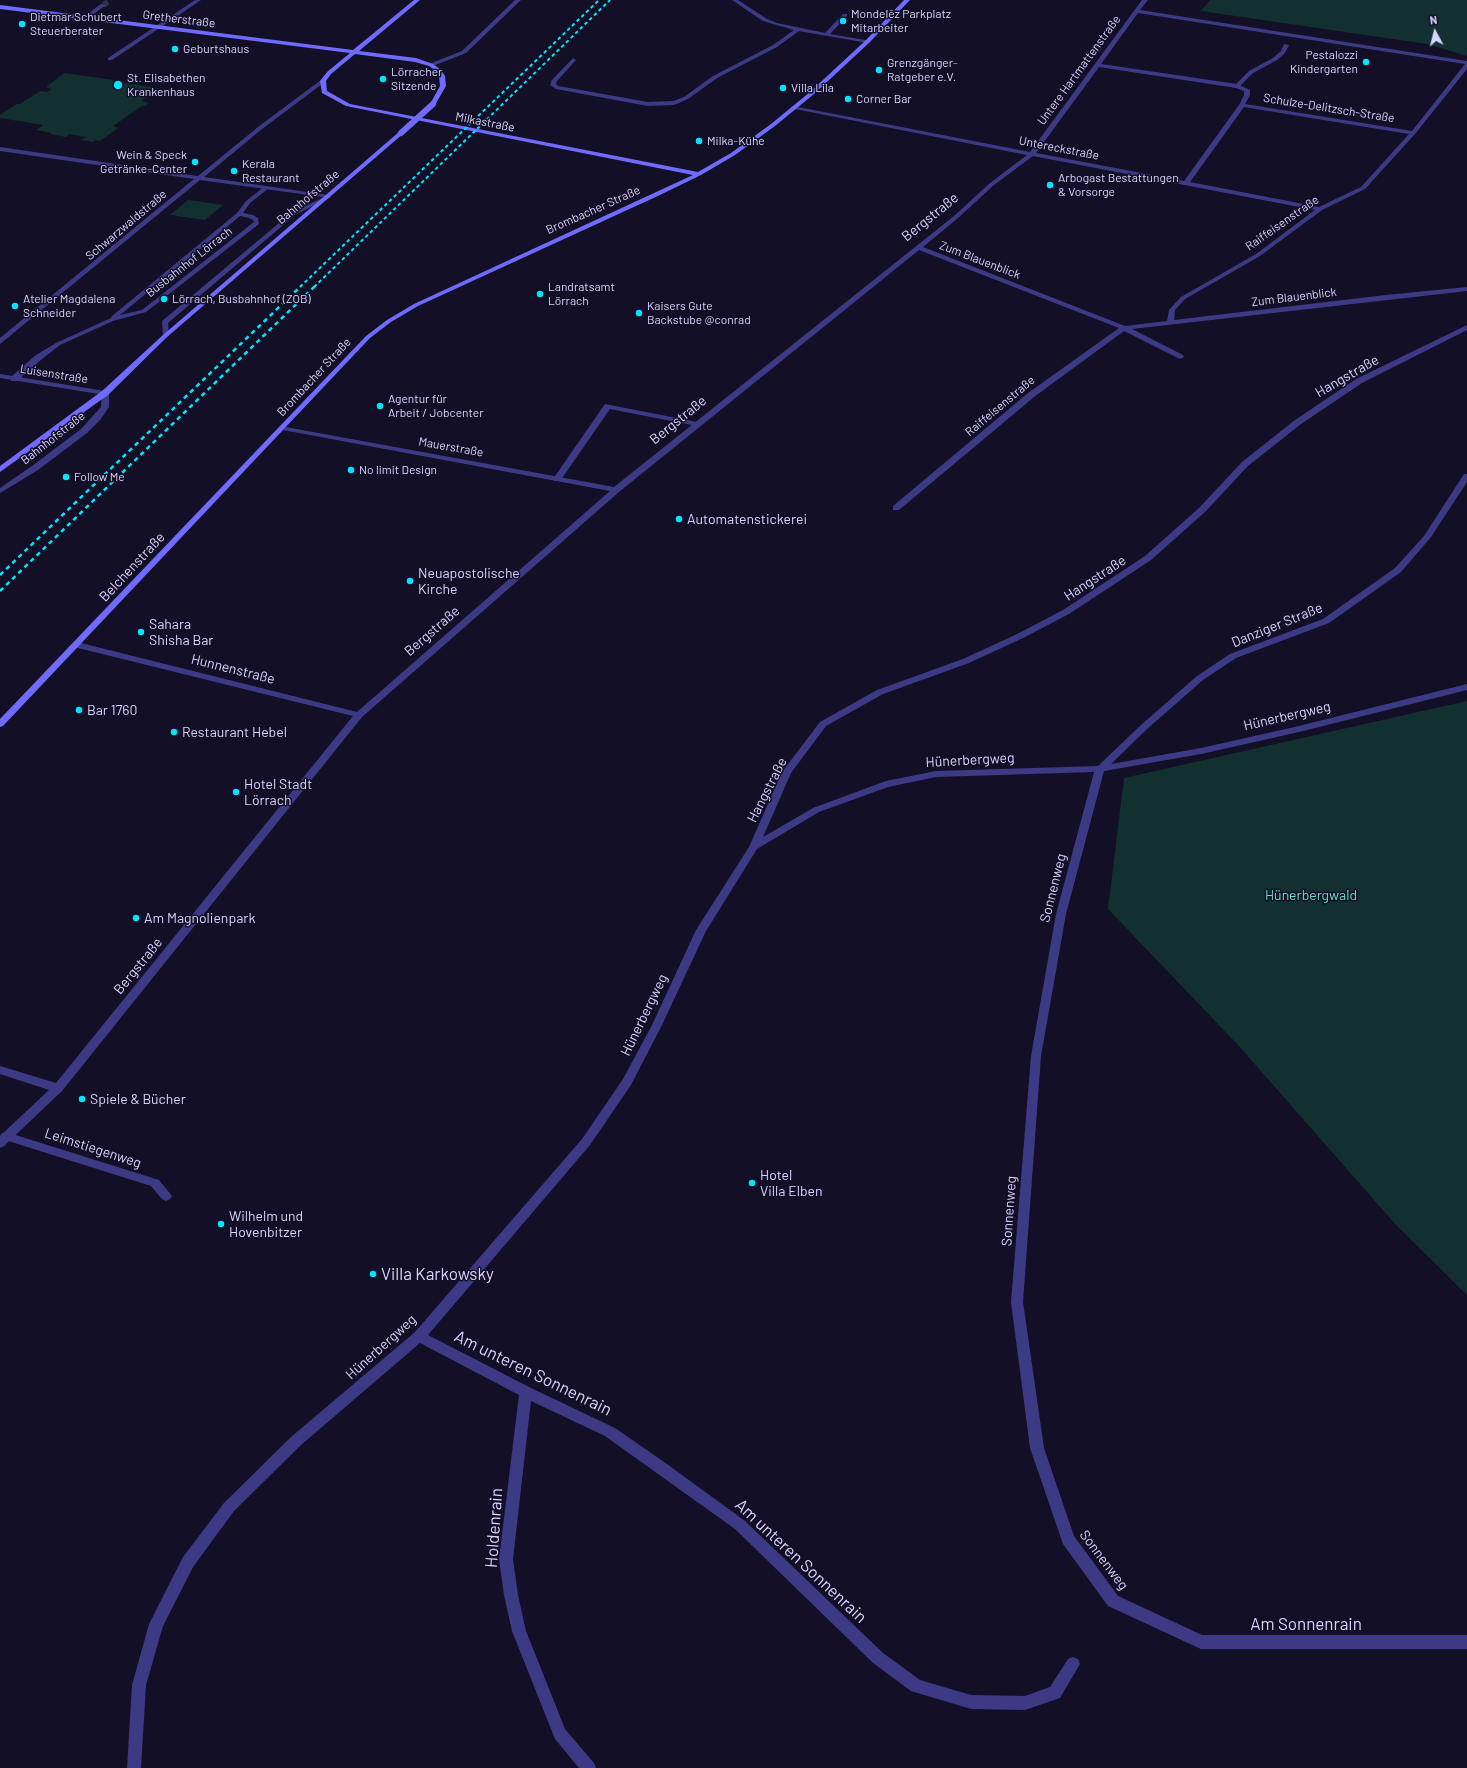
<!DOCTYPE html>
<meta charset="utf-8">
<style>
body{margin:0}
#map{position:relative;width:1467px;height:1768px;overflow:hidden;background:#130f26;font-family:Barlow,sans-serif}
canvas{display:block}
.north{position:absolute;left:1415px;top:12px;width:40px;height:40px;-webkit-text-stroke:3px #130f26;paint-order:stroke;rotate:353deg;font-size:11px;font-weight:700;line-height:16px;text-align:center;color:#d9d4ff}
.north::after{content:'';display:block;margin:auto;width:14px;height:18px;background:#d9d4ff;clip-path:polygon(50% 0,100% 100%,50% 72%,0 100%)}
</style>
<div id="map">
<canvas width="1467" height="1768"></canvas>
<div class="north">N</div>
</div>
<script>
const ctx = document.querySelector('canvas').getContext('2d');
ctx.lineJoin = 'round';
function fill(path, color) { ctx.fillStyle = color; ctx.fill(path, 'evenodd'); }
const poly = rows => new Path2D(rows.map(r => 'M' + r).join(''));
function stroke(path, color, width, dash) { ctx.strokeStyle = color; ctx.lineWidth = width; ctx.lineCap = dash ? 'butt' : 'round'; ctx.setLineDash(dash || []); ctx.stroke(path); }
function write(font, color, halo, rows, align = 'center') {
  ctx.font = font + ' Barlow,sans-serif'; ctx.lineWidth = 3; ctx.setLineDash([]); ctx.textBaseline = 'middle'; ctx.strokeStyle = halo; ctx.fillStyle = color; for (const [text, x, y, turn = 0] of rows) {
    ctx.save(); ctx.translate(x, y); ctx.rotate((+turn || 0) * Math.PI / 180); ctx.textAlign = isNaN(turn) ? turn : align; if (halo) ctx.strokeText(text, 0, 0); ctx.fillText(text, 0, 0); ctx.restore();
  }
}
const green = poly([
 [1210,0,1467,0,1467,56,1427,44,1201,11],
 [64,73,114,80,112,81,164,89,154,97,149,96,141,101,149,103,144,106,142,106,113,126,118,128,100,141,96,140,93,142,81,140,86,137,69,134,66,137,50,134,51,133,36,130,43,125,0,118,0,115,17,104,20,104,40,91,47,92,52,89,46,87],
 [188,200,223,205,205,220,170,215],
 [1467,701,1467,1295,1396,1225,1238,1045,1108,909,1124,778]
]);
const minorTunnel = poly([
 [103,5,111,0]
]);
const service = poly([
 [515,0,521,0,466,53,433,66,429,66,429,64,462,51,515,0],
 [732,0,738,0,767,19,777,23,825,33,843,14,847,14,847,16,830,34,871,41,868,43,799,31,777,47,717,78,688,99,674,105,648,106,556,89,550,85,552,80,573,58,576,60,557,81,556,84,558,86,648,102,673,101,684,97,713,76,773,45,794,30,763,21,732,0],
 [156,26,161,27,112,60,108,60,108,58,156,26],
 [1284,44,1289,45,1285,53,1277,60,1253,73,1239,87,1235,87,1235,85,1249,71,1273,58,1281,51,1284,44],
 [264,187,269,188,250,203,243,213,253,215,258,218,259,224,146,312,113,321,60,345,42,359,17,381,11,381,11,377,36,355,56,343,111,318,112,316,237,213,246,201,264,187],
 [240,216,249,218,253,220,254,222,142,310,120,315,240,216],
 [326,196,331,197,295,215,168,323,169,336,163,337,162,321,291,213,326,196],
 [102,391,105,391,109,393,109,407,100,420,87,433,38,470,0,493,0,488,32,466,81,429,101,407,102,391],
 [605,404,697,422,701,424,697,426,610,409,560,481,554,481,553,479,605,404],
 [6,1132,159,1180,172,1196,170,1199,166,1201,162,1199,151,1186,2,1139,0,1136,2,1133,6,1132]
]);
const minor = poly([
 [195,0,201,0,160,28,156,28,156,26,195,0],
 [1142,0,1148,0,1140,10,1467,61,1467,69,1415,134,1365,189,1322,210,1260,256,1185,299,1175,310,1174,320,1386,295,1467,287,1467,291,1132,329,1183,355,1184,357,1180,359,1124,331,1034,397,899,510,893,510,893,506,1028,393,1119,328,919,250,619,492,362,717,62,1091,4,1146,0,1148,0,1136,49,1090,0,1074,0,1066,56,1083,353,716,74,647,73,645,74,643,77,642,357,712,610,491,283,430,279,428,280,426,614,487,954,216,990,183,1027,155,795,109,793,108,793,106,1030,152,1142,0],
 [1138,13,1465,64,1412,131,1245,104,1250,95,1250,90,1237,84,1101,64,1138,13],
 [1099,67,1236,88,1244,91,1244,95,1239,105,1184,181,1036,153,1099,67],
 [1244,107,1409,134,1361,187,1319,207,1190,182,1244,107],
 [1033,156,1315,210,1256,254,1181,297,1169,310,1167,321,1125,326,923,247,958,218,994,185,1033,156],
 [101,4,106,5,87,19,83,19,83,17,101,4],
 [321,80,326,81,262,129,204,177,328,195,331,197,330,198,200,180,0,344,0,338,194,179,0,151,0,147,198,176,258,127,321,80],
 [1467,325,1467,330,1362,383,1301,424,1248,466,1205,512,1151,560,1069,614,1023,638,969,663,883,694,826,726,791,773,763,837,813,808,886,781,936,771,1098,766,1141,725,1197,676,1230,654,1323,619,1395,568,1424,536,1464,474,1467,474,1467,482,1431,537,1401,572,1329,623,1236,658,1203,680,1147,729,1111,764,1201,748,1299,726,1467,684,1467,690,1299,732,1201,754,1104,771,1066,914,1041,1056,1023,1302,1044,1448,1074,1536,1118,1596,1202,1635,1467,1635,1467,1649,1201,1649,1108,1606,1063,1544,1030,1448,1011,1302,1031,1056,1056,914,1094,772,936,777,888,787,819,812,757,849,706,931,662,1025,631,1085,590,1145,428,1335,531,1388,615,1428,667,1464,745,1521,883,1653,920,1680,971,1695,1025,1696,1050,1687,1068,1659,1073,1657,1078,1659,1080,1664,1060,1698,1025,1710,971,1709,911,1691,873,1663,735,1529,605,1436,531,1401,513,1559,518,1595,526,1631,565,1729,594,1763,596,1768,579,1768,555,1739,512,1631,504,1595,499,1559,519,1395,420,1343,301,1445,234,1511,193,1567,163,1626,146,1685,141,1768,127,1768,132,1685,149,1624,183,1557,224,1503,291,1437,415,1332,582,1139,623,1079,652,1025,696,930,749,847,782,772,820,722,877,690,963,659,1017,634,1063,610,1145,556,1199,508,1242,462,1295,420,1356,379,1467,325],
 [0,374,105,391,109,393,105,395,0,378,0,374]
]);
const secondary = poly([
 [414,0,420,0,359,51,416,58,433,64,440,69,445,76,446,86,435,105,430,104,440,86,439,76,436,71,429,66,415,62,355,54,331,74,326,81,327,91,350,104,698,172,731,153,771,124,810,92,866,40,904,0,910,0,870,42,814,94,775,126,735,155,701,175,660,195,418,306,391,322,370,338,3,726,0,727,0,719,366,336,387,320,414,304,693,175,346,106,322,93,320,81,327,72,350,53,0,9,0,5,353,50,414,0],
 [399,132,404,133,167,337,108,395,0,472,0,466,102,391,163,335,399,132]
]);
const railFar1 = poly([
 [300,287,599,0],
 [314,287,610,0]
]);
const rail = poly([
 [0,575,301,286],
 [0,591,315,286]
]);
const secondaryBridge = poly([
 [401,133,433,104]
]);
const markers = [
 [843,21,4,"#00e5ff"],
 [22,24,4,"#00e5ff"],
 [175,49,4,"#00e5ff"],
 [1366,62,4,"#00e5ff"],
 [879,70,4,"#00e5ff"],
 [383,79,4,"#00e5ff"],
 [118,85,5,"#00e5ff"],
 [783,88,4,"#00e5ff"],
 [848,99,4,"#00e5ff"],
 [699,141,4,"#00e5ff"],
 [195,162,4,"#00e5ff"],
 [234,171,4,"#00e5ff"],
 [1050,185,4,"#00e5ff"],
 [540,294,4,"#00e5ff"],
 [164,299,4,"#00e5ff"],
 [15,306,4,"#00e5ff"],
 [639,313,4,"#00e5ff"],
 [380,406,4,"#00e5ff"],
 [351,470,4,"#00e5ff"],
 [66,477,4,"#00e5ff"],
 [679,519,4,"#00e5ff"],
 [410,581,4,"#00e5ff"],
 [141,632,4,"#00e5ff"],
 [79,710,4,"#00e5ff"],
 [174,732,4,"#00e5ff"],
 [236,792,4,"#00e5ff"],
 [136,918,4,"#00e5ff"],
 [82,1099,4,"#00e5ff"],
 [752,1183,4,"#00e5ff"],
 [221,1224,4,"#00e5ff"],
 [373,1274,4,"#00e5ff"]
];
const farPoinames = [
 ["Mondelēz Parkplatz",851,14],
 ["Mitarbeiter",851,28],
 ["Dietmar Schubert",30,17],
 ["Steuerberater",30,31],
 ["Geburtshaus",183,49],
 ["Pestalozzi",1358,55,"right"],
 ["Kindergarten",1358,69,"right"],
 ["Grenzgänger-",887,63],
 ["Ratgeber e.V.",887,77],
 ["Lörracher",391,72],
 ["Sitzende",391,86],
 ["St. Elisabethen",127,78],
 ["Krankenhaus",127,92],
 ["Villa Lila",791,88],
 ["Corner Bar",856,99],
 ["Milka-Kühe",707,141],
 ["Wein & Speck",187,155,"right"],
 ["Getränke-Center",187,169,"right"],
 ["Kerala",242,164],
 ["Restaurant",242,178],
 ["Arbogast Bestattungen",1058,178],
 ["& Vorsorge",1058,192],
 ["Landratsamt",548,287],
 ["Lörrach",548,301],
 ["Atelier Magdalena",23,299],
 ["Schneider",23,313],
 ["Lörrach, Busbahnhof (ZOB)",172,299],
 ["Kaisers Gute",647,306],
 ["Backstube @conrad",647,320],
 ["Agentur für",388,399],
 ["Arbeit / Jobcenter",388,413],
 ["No limit Design",359,470],
 ["Follow Me",74,477]
];
const farStreetnames = [
 ["Gretherstraße",179,19,7],
 ["Untere Hartmattenstraße",1079,70,-54],
 ["Schulze-Delitzsch-Straße",1329,108,9],
 ["Milkastraße",485,122,11],
 ["Untereckstraße",1059,148,11],
 ["Bahnhofstraße",308,197,-40],
 ["Brombacher Straße",593,210,-24],
 ["Raiffeisenstraße",1282,223,-35],
 ["Schwarzwaldstraße",126,225,-40],
 ["Zum Blauenblick",980,260,21],
 ["Busbahnhof Lörrach",189,262,-38],
 ["Zum Blauenblick",1294,297,-7],
 ["Luisenstraße",54,374,9],
 ["Brombacher Straße",314,377,-47],
 ["Raiffeisenstraße",1000,406,-40],
 ["Bahnhofstraße",53,438,-38],
 ["Mauerstraße",451,447,10]
];
const streetNames = [
 ["Bergstraße",930,217,-39],
 ["Hangstraße",1347,376,-30],
 ["Bergstraße",678,420,-39],
 ["Belchenstraße",132,567,-47],
 ["Hangstraße",1095,578,-33],
 ["Danziger Straße",1277,625,-22],
 ["Bergstraße",432,631,-41],
 ["Hunnenstraße",233,669,14],
 ["Hünerbergweg",1287,716,-13],
 ["Hünerbergweg",970,760,-3],
 ["Hangstraße",767,790,-63],
 ["Sonnenweg",1053,888,-76],
 ["Bergstraße",138,966,-51],
 ["Hünerbergweg",644,1015,-64],
 ["Leimstiegenweg",93,1148,18],
 ["Sonnenweg",1009,1211,-86],
 ["Hünerbergweg",381,1347,-42],
 ["Sonnenweg",1104,1560,53]
];
const poiNames = [
 ["Automatenstickerei",687,519],
 ["Neuapostolische",418,573],
 ["Kirche",418,589],
 ["Sahara",149,624],
 ["Shisha Bar",149,640],
 ["Bar 1760",87,710],
 ["Restaurant Hebel",182,732],
 ["Hotel Stadt",244,784],
 ["Lörrach",244,800],
 ["Am Magnolienpark",144,918],
 ["Spiele & Bücher",90,1099],
 ["Hotel",760,1175],
 ["Villa Elben",760,1191],
 ["Wilhelm und",229,1216],
 ["Hovenbitzer",229,1232]
];
const parkNames = [
 ["Hünerbergwald",1311,895]
];
const nearPoinames = [
 ["Villa Karkowsky",381,1274]
];
const nearStreetnames = [
 ["Am unteren Sonnenrain",533,1373,26],
 ["Holdenrain",494,1528,-86],
 ["Am unteren Sonnenrain",801,1561,43],
 ["Am Sonnenrain",1306,1624]
];
fill(green, '#12302f');
stroke(minorTunnel, '#312d47', 6, [6, 3]);
fill(service, '#3d3a85');
fill(minor, '#3d3a85');
fill(secondary, '#6f6bff');
stroke(railFar1, '#00e5ff', 2, [3.5, 3]);
stroke(rail, '#00e5ff', 2.5, [4.5, 4]);
stroke(secondaryBridge, '#6f6bff', 6);
for (const [x, y, r, color] of markers) { const dot = new Path2D(); dot.arc(x, y, r, 0, 2 * Math.PI); ctx.fillStyle = color; ctx.fill(dot); stroke(dot, '#130f26', 1.5); }
write('12px', '#d9d4ff', '#130f26', farPoinames, 'left');
write('12px', '#d9d4ff', '#130f26', farStreetnames);
write('14px', '#d9d4ff', '#130f26', streetNames);
write('14px', '#d9d4ff', '#130f26', poiNames, 'left');
write('14px', '#5fe0c0', '#130f26', parkNames);
write('17px', '#d9d4ff', '#130f26', nearPoinames, 'left');
write('17px', '#d9d4ff', '#130f26', nearStreetnames);
</script>
